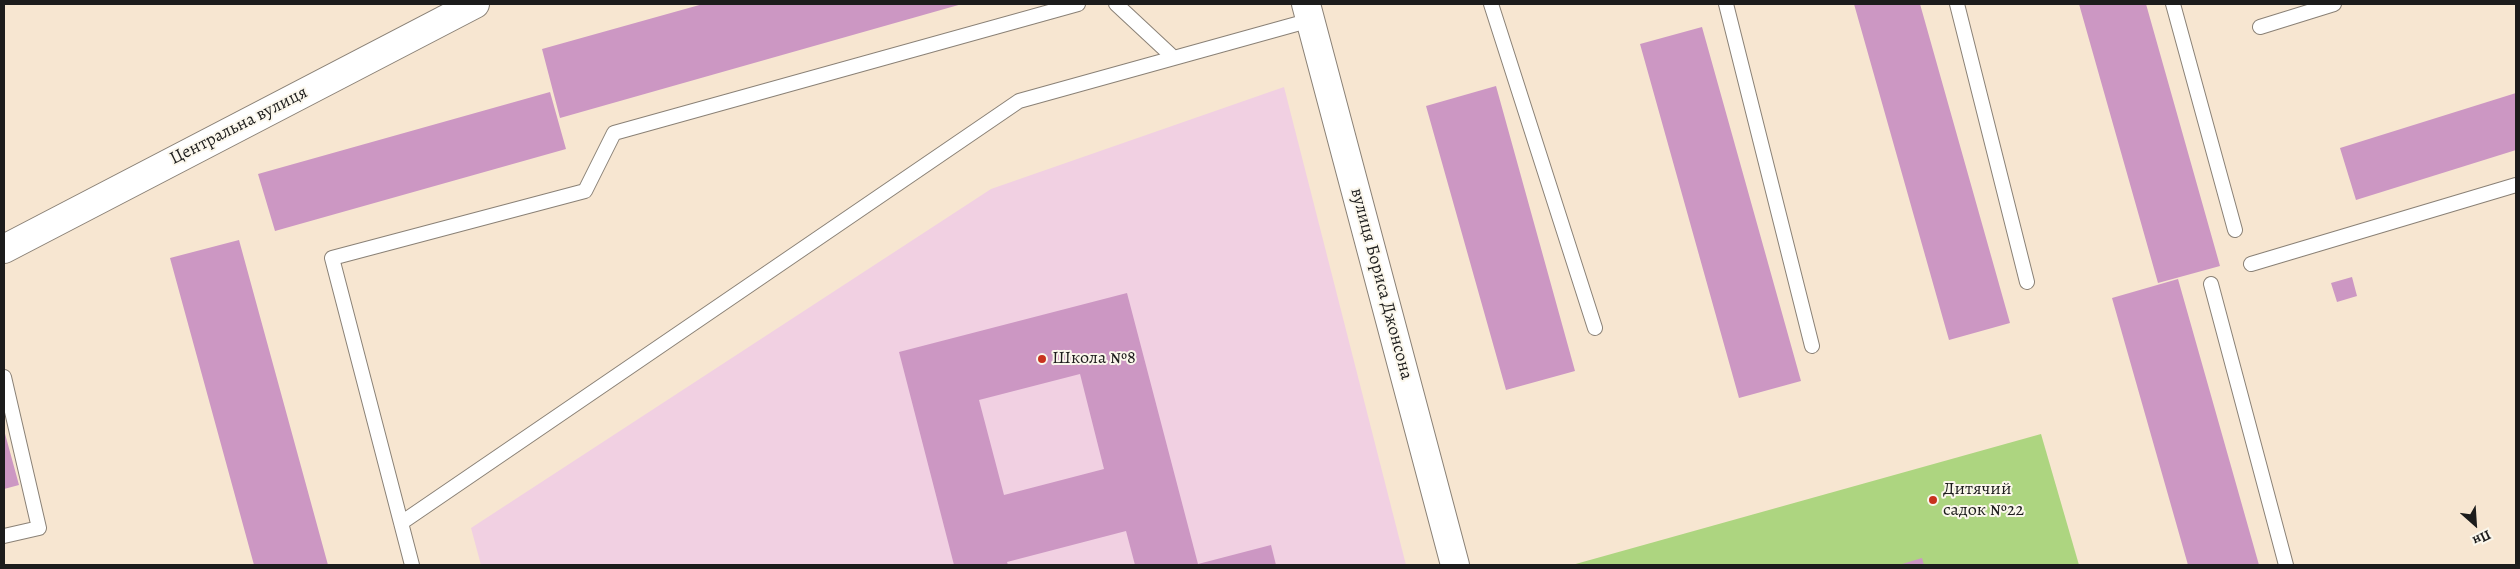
<!DOCTYPE html>
<meta charset="utf-8">
<style>
body{margin:0}
#map{position:relative;width:2520px;height:569px;overflow:hidden;background:#f7e6d1;font-family:Alegreya,serif}
canvas{display:block}
.frame{position:absolute;inset:0;border:5px solid #1c1c1c;pointer-events:none}
.north{position:absolute;left:2450px;top:499px;width:50px;height:50px;-webkit-text-stroke:4px #fbf7ec;paint-order:stroke;rotate:154deg;font-size:14px;font-weight:700;line-height:20px;text-align:center;color:#1c1c1c}
.north::after{content:'';display:block;margin:auto;width:18px;height:22px;background:#1c1c1c;clip-path:polygon(50% 0,100% 100%,50% 72%,0 100%)}
</style>
<div id="map">
<canvas width="2520" height="569"></canvas>
<div class="frame"></div>
<div class="north">Пн</div>
</div>
<script>
const ctx = document.querySelector('canvas').getContext('2d');
ctx.lineJoin = 'round';
function fill(path, color) { ctx.fillStyle = color; ctx.fill(path, 'evenodd'); }
const poly = rows => new Path2D(rows.map(r => 'M' + r).join(''));
function stroke(path, color, width, dash) { ctx.strokeStyle = color; ctx.lineWidth = width; ctx.lineCap = dash ? 'butt' : 'round'; ctx.setLineDash(dash || []); ctx.stroke(path); }
function write(font, color, halo, rows, align = 'center') {
  ctx.font = font + ' Alegreya,serif'; ctx.lineWidth = 4; ctx.setLineDash([]); ctx.textBaseline = 'middle'; ctx.strokeStyle = halo; ctx.fillStyle = color; for (const [text, x, y, turn = 0] of rows) {
    ctx.save(); ctx.translate(x, y); ctx.rotate((+turn || 0) * Math.PI / 180); ctx.textAlign = isNaN(turn) ? turn : align; if (halo) ctx.strokeText(text, 0, 0); ctx.fillText(text, 0, 0); ctx.restore();
  }
}
const built = poly([
 [1284,87,1406,565,481,565,471,528,991,189]
]);
const green = poly([
 [2041,434,2079,565,1572,565]
]);
const building = poly([
 [703,4,962,4,560,118,542,49],
 [1854,4,1920,4,2010,323,1949,340],
 [2079,4,2146,4,2220,266,2158,283],
 [1702,27,1801,381,1739,398,1640,44],
 [1496,86,1575,371,1506,390,1426,106],
 [550,92,566,149,275,231,258,174],
 [2516,93,2516,150,2356,200,2340,148],
 [239,240,328,565,254,565,170,258],
 [2352,277,2357,296,2337,302,2331,283],
 [2178,279,2259,565,2188,565,2112,298],
 [1127,293,1198,564,1271,545,1276,565,1135,565,1126,531,1007,562,1008,565,954,565,899,352],
 [1080,374,1104,469,1004,495,979,400],
 [4,430,19,485,4,489],
 [1922,558,1924,565,1899,565]
]);
const service = poly([
 [1116,4,1174,58,1311,20],
 [1491,4,1595,328],
 [1726,4,1812,346],
 [1957,4,2027,282],
 [2173,4,2235,230],
 [2260,27,2334,4],
 [2251,264,2516,185],
 [2211,284,2286,565],
 [4,377,39,528,4,536],
 [401,523,1019,101,1174,58],
 [412,565,332,258,585,191,614,133,1078,4]
]);
const minor = poly([
 [1306,4,1455,565],
 [4,249,475,4]
]);
const markers = [
 [1042,359,5,"#c8321e"],
 [1933,500,5,"#c8321e"]
];
const streetNames = [
 ["Центральна вулиця",239,126,-27],
 ["вулиця Бориса Джонсона",1381,284,75]
];
const poiNames = [
 ["Школа №8",1052,359],
 ["Дитячий",1943,490],
 ["садок №22",1943,511]
];
fill(built, '#f1d0e2');
fill(green, '#add580');
fill(building, '#cc97c3');
stroke(service, '#8a8176', 16);
stroke(minor, '#8a8176', 30);
stroke(service, '#fff', 14);
stroke(minor, '#fff', 28);
for (const [x, y, r, color] of markers) { const dot = new Path2D(); dot.arc(x, y, r, 0, 2 * Math.PI); ctx.fillStyle = color; ctx.fill(dot); stroke(dot, '#fbf7ec', 2); }
write('18px', '#1c1c1c', '#fbf7ec', streetNames);
write('18px', '#1c1c1c', '#fbf7ec', poiNames, 'left');
</script>
